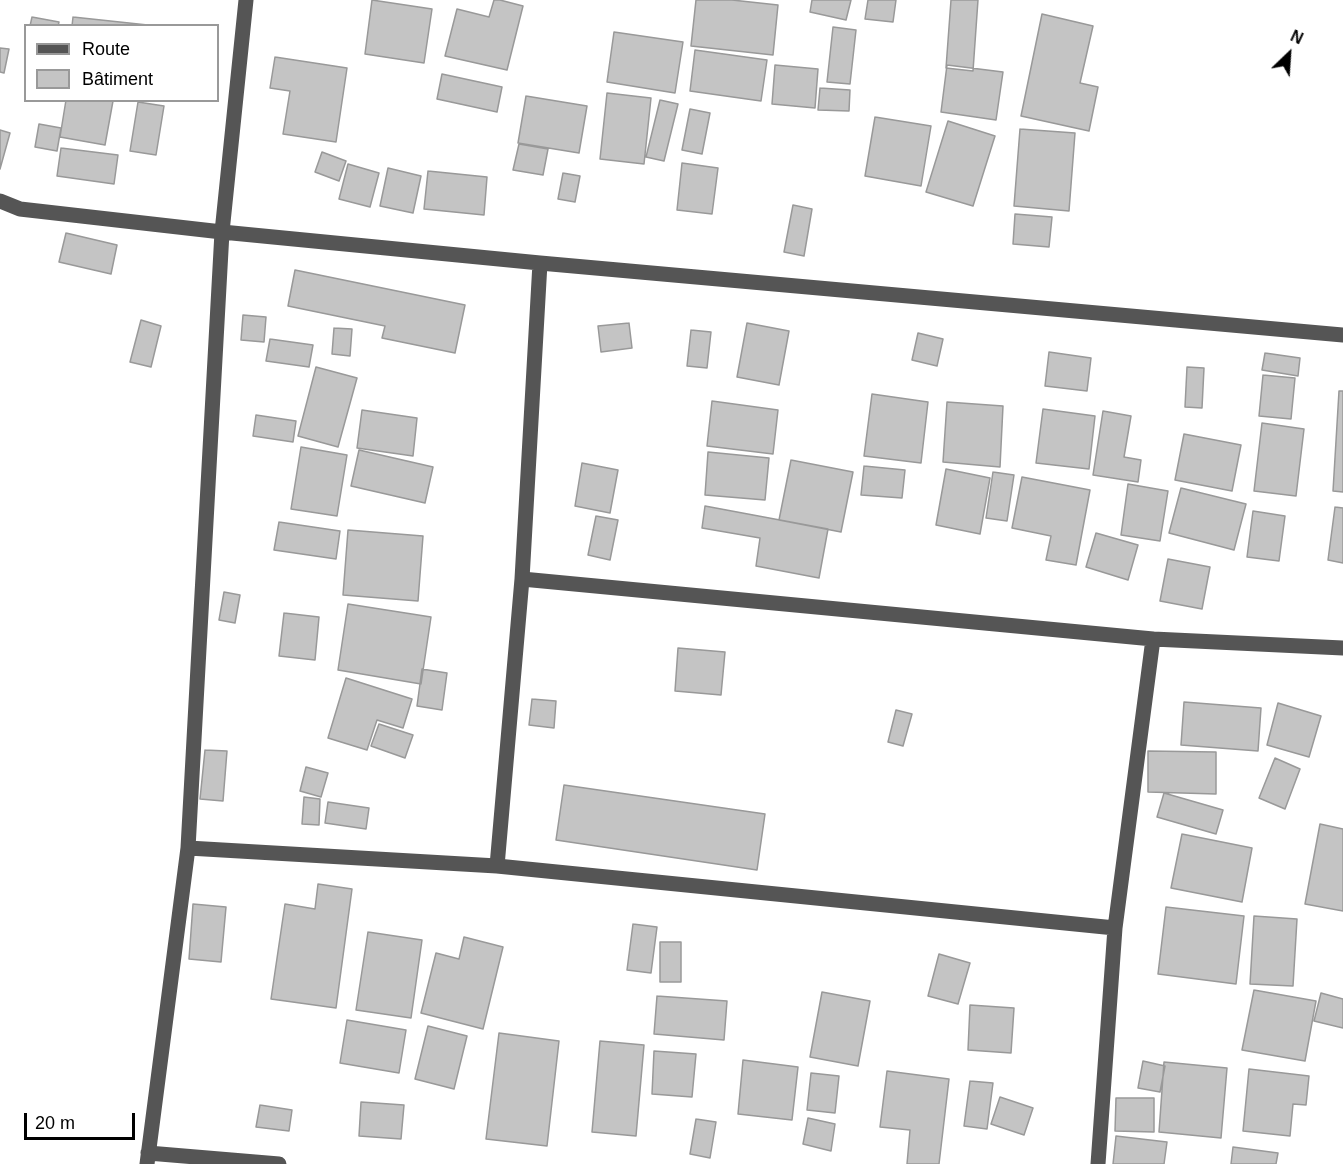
<!DOCTYPE html>
<meta charset="utf-8">
<style>
body{margin:0}
#map{position:relative;width:1343px;height:1164px;overflow:hidden;background:#fff;font-family:Helvetica,sans-serif}
canvas{display:block}
.legend{position:absolute;left:24px;top:24px;width:195px;height:78px;box-sizing:border-box;background:#fff;border:2px solid #999;margin:0;padding:8px 10px;list-style:none;font-size:18px;color:#000}
.legend li{display:flex;align-items:center;gap:12px;height:30px}
.legend b{width:30px;border:2px solid #999}
.north{position:absolute;left:1259px;top:24px;width:60px;height:60px;-webkit-text-stroke:4px #fff;paint-order:stroke;rotate:25deg;font-size:16px;font-weight:700;line-height:24px;text-align:center;color:#000}
.north::after{content:'';display:block;margin:auto;width:21px;height:27px;background:#000;clip-path:polygon(50% 0,100% 100%,50% 72%,0 100%)}
.scale{position:absolute;left:24px;top:1113px;width:111px;height:27px;box-sizing:border-box;border:3px solid #000;border-top:0;padding-left:8px;font-size:18px;line-height:21px;white-space:nowrap;color:#000;-webkit-text-stroke:4px #fff;paint-order:stroke}
</style>
<div id="map">
<canvas width="1343" height="1164"></canvas>
<ul class="legend">
<li><b style="height:8px;background:#555"></b>Route</li>
<li><b style="height:16px;background:#c4c4c4"></b>Bâtiment</li>
</ul>
<div class="north">N</div>
<div class="scale">20 m</div>
</div>
<script>
const ctx = document.querySelector('canvas').getContext('2d');
ctx.lineJoin = 'round';
function fill(path, color) { ctx.fillStyle = color; ctx.fill(path, 'evenodd'); }
const poly = rows => new Path2D(rows.map(r => 'M' + r).join(''));
function stroke(path, color, width, dash) { ctx.strokeStyle = color; ctx.lineWidth = width; ctx.lineCap = dash ? 'butt' : 'round'; ctx.setLineDash(dash || []); ctx.stroke(path); }
const building = poly([
 [372,0,432,9,424,63,365,54,372,0],
 [494,0,500,0,523,6,507,70,445,56,457,9,489,17,494,0],
 [696,0,732,0,778,5,773,55,691,46,696,0],
 [812,0,851,0,846,20,810,12,812,0],
 [868,0,896,0,893,22,865,19,868,0],
 [951,0,978,0,973,71,946,68,951,0],
 [1042,14,1093,26,1080,83,1098,87,1089,131,1021,116,1042,14],
 [32,17,59,22,58,26,30,26,32,17],
 [73,17,157,26,72,26,73,17],
 [833,27,856,30,850,84,827,82,833,27],
 [614,32,683,42,675,93,607,82,614,32],
 [0,48,9,49,4,73,0,72,0,48],
 [695,50,767,60,761,101,690,91,695,50],
 [275,57,347,68,336,142,283,134,290,91,270,88,275,57],
 [775,65,818,69,815,108,772,104,775,65],
 [947,65,1003,72,996,120,941,112,947,65],
 [442,74,502,87,497,112,437,99,442,74],
 [820,88,850,90,849,111,818,110,820,88],
 [607,93,651,98,644,164,600,159,607,93],
 [526,96,587,106,579,153,518,143,526,96],
 [66,100,113,101,105,145,60,137,66,100],
 [660,100,678,104,664,161,646,157,660,100],
 [138,102,164,106,156,155,130,151,138,102],
 [690,109,710,113,702,154,682,150,690,109],
 [875,117,931,126,921,186,865,176,875,117],
 [948,121,995,136,973,206,926,192,948,121],
 [39,124,61,128,57,151,35,147,39,124],
 [1020,129,1075,133,1069,211,1014,206,1020,129],
 [0,130,10,133,0,169,0,130],
 [519,144,548,149,543,175,513,170,519,144],
 [61,148,118,155,114,184,57,176,61,148],
 [322,152,346,161,339,181,315,172,322,152],
 [682,163,718,168,712,214,677,210,682,163],
 [348,164,379,173,370,207,339,199,348,164],
 [388,168,421,176,413,213,380,206,388,168],
 [428,171,487,177,484,215,424,209,428,171],
 [563,173,580,176,575,202,558,199,563,173],
 [793,205,812,209,804,256,784,252,793,205],
 [1015,214,1052,217,1049,247,1013,244,1015,214],
 [66,233,117,245,111,274,59,262,66,233],
 [295,270,465,305,455,353,382,338,385,326,288,306,295,270],
 [243,315,266,317,264,342,241,340,243,315],
 [141,320,161,326,151,367,130,362,141,320],
 [629,323,632,348,601,352,598,326,629,323],
 [747,323,789,331,779,385,737,377,747,323],
 [334,328,352,329,350,356,332,354,334,328],
 [691,330,711,332,707,368,687,366,691,330],
 [918,333,943,339,937,366,912,360,918,333],
 [270,339,313,345,309,367,266,361,270,339],
 [1049,352,1091,358,1087,391,1045,386,1049,352],
 [1265,353,1300,358,1298,376,1262,370,1265,353],
 [316,367,357,378,338,447,298,436,316,367],
 [1187,367,1204,368,1202,408,1185,407,1187,367],
 [1263,375,1295,378,1291,419,1259,416,1263,375],
 [1339,391,1343,391,1343,492,1333,491,1339,391],
 [872,394,928,402,921,463,864,456,872,394],
 [712,401,778,410,773,454,707,446,712,401],
 [947,402,1003,406,1000,467,943,462,947,402],
 [1043,409,1095,416,1089,469,1036,463,1043,409],
 [362,410,417,418,413,456,357,448,362,410],
 [1103,411,1131,416,1124,457,1141,460,1138,482,1093,475,1103,411],
 [256,415,296,421,293,442,253,436,256,415],
 [1262,423,1304,429,1296,496,1254,491,1262,423],
 [1184,434,1241,445,1232,491,1175,480,1184,434],
 [301,447,347,455,337,516,291,509,301,447],
 [359,450,433,467,425,503,351,486,359,450],
 [708,452,769,458,765,500,705,495,708,452],
 [791,460,853,472,841,532,779,520,791,460],
 [582,463,618,470,610,513,575,506,582,463],
 [864,466,905,470,902,498,861,495,864,466],
 [946,469,990,478,980,534,936,525,946,469],
 [993,472,1014,475,1007,521,986,518,993,472],
 [1022,477,1090,490,1076,565,1046,560,1051,536,1012,528,1022,477],
 [1128,484,1168,491,1160,541,1121,535,1128,484],
 [1181,488,1246,504,1234,550,1169,533,1181,488],
 [705,506,828,529,819,578,756,566,760,538,702,528,705,506],
 [1335,507,1343,508,1343,563,1328,560,1335,507],
 [1253,511,1285,516,1279,561,1247,557,1253,511],
 [596,516,618,520,610,560,588,555,596,516],
 [279,522,340,531,336,559,274,550,279,522],
 [348,530,423,536,418,601,343,595,348,530],
 [1096,533,1138,545,1128,580,1086,567,1096,533],
 [1168,559,1210,567,1202,609,1160,601,1168,559],
 [224,592,240,595,235,623,219,620,224,592],
 [348,604,431,617,421,684,338,670,348,604],
 [284,613,319,617,315,660,279,656,284,613],
 [678,648,725,652,721,695,675,691,678,648],
 [422,669,447,673,442,710,417,706,422,669],
 [346,678,412,699,403,728,377,720,367,750,328,738,346,678],
 [532,699,556,701,554,728,529,725,532,699],
 [1184,702,1261,708,1258,751,1181,745,1184,702],
 [1278,703,1321,716,1309,757,1267,745,1278,703],
 [896,710,912,714,903,746,888,742,896,710],
 [379,724,413,735,405,758,371,746,379,724],
 [205,750,227,751,223,801,200,799,205,750],
 [1148,751,1216,752,1216,794,1148,792,1148,751],
 [1275,758,1300,769,1285,809,1259,798,1275,758],
 [306,767,328,773,321,797,300,791,306,767],
 [564,785,765,814,757,870,556,840,564,785],
 [1164,793,1223,810,1216,834,1157,817,1164,793],
 [304,797,320,799,319,825,302,824,304,797],
 [328,802,369,808,366,829,325,823,328,802],
 [1320,824,1343,829,1343,911,1305,904,1320,824],
 [1182,834,1252,848,1242,902,1171,888,1182,834],
 [318,884,352,889,336,1008,271,999,285,904,315,909,318,884],
 [193,904,226,907,221,962,189,959,193,904],
 [1166,907,1244,916,1236,984,1158,974,1166,907],
 [1254,916,1297,919,1293,986,1250,984,1254,916],
 [633,924,657,927,651,973,627,970,633,924],
 [368,932,422,940,411,1018,356,1010,368,932],
 [464,937,503,947,483,1029,421,1013,436,953,459,959,464,937],
 [660,942,681,942,681,982,660,982,660,942],
 [939,954,970,963,958,1004,928,996,939,954],
 [1254,990,1316,1001,1305,1061,1242,1050,1254,990],
 [822,992,870,1001,858,1066,810,1057,822,992],
 [1321,993,1343,999,1343,1028,1314,1021,1321,993],
 [657,996,727,1001,724,1040,654,1034,657,996],
 [970,1005,1014,1008,1011,1053,968,1050,970,1005],
 [347,1020,406,1030,399,1073,340,1063,347,1020],
 [428,1026,467,1036,454,1089,415,1079,428,1026],
 [499,1033,559,1041,547,1146,486,1139,499,1033],
 [600,1041,644,1045,636,1136,592,1132,600,1041],
 [654,1051,696,1054,692,1097,652,1094,654,1051],
 [743,1060,798,1067,792,1120,738,1114,743,1060],
 [1143,1061,1165,1066,1160,1092,1138,1088,1143,1061],
 [1164,1062,1227,1068,1221,1138,1159,1132,1164,1062],
 [1249,1069,1309,1076,1306,1105,1293,1104,1290,1136,1243,1131,1249,1069],
 [887,1071,949,1079,939,1164,907,1164,910,1130,880,1127,887,1071],
 [811,1073,839,1076,835,1113,807,1110,811,1073],
 [970,1081,993,1083,987,1129,964,1126,970,1081],
 [1000,1097,1033,1108,1024,1135,991,1124,1000,1097],
 [1116,1098,1154,1098,1154,1132,1115,1131,1116,1098],
 [361,1102,404,1105,401,1139,359,1136,361,1102],
 [260,1105,292,1110,289,1131,256,1127,260,1105],
 [808,1118,835,1124,831,1151,803,1144,808,1118],
 [696,1119,716,1122,710,1158,690,1154,696,1119],
 [1116,1136,1167,1142,1164,1164,1113,1164,1116,1136],
 [1233,1147,1278,1153,1276,1164,1231,1164,1233,1147]
]);
const minor = poly([
 [0,201,20,209,222,232,540,263,1343,335],
 [522,579,1153,639,1343,648],
 [188,848,497,866,1115,928],
 [497,866,522,579,540,263],
 [148,1153,279,1164],
 [147,1164,188,848,222,232,246,0],
 [1098,1164,1115,928,1153,639]
]);
fill(building, '#c4c4c4');
stroke(building, '#999', 1.5);
stroke(minor, '#555', 15);
</script>
